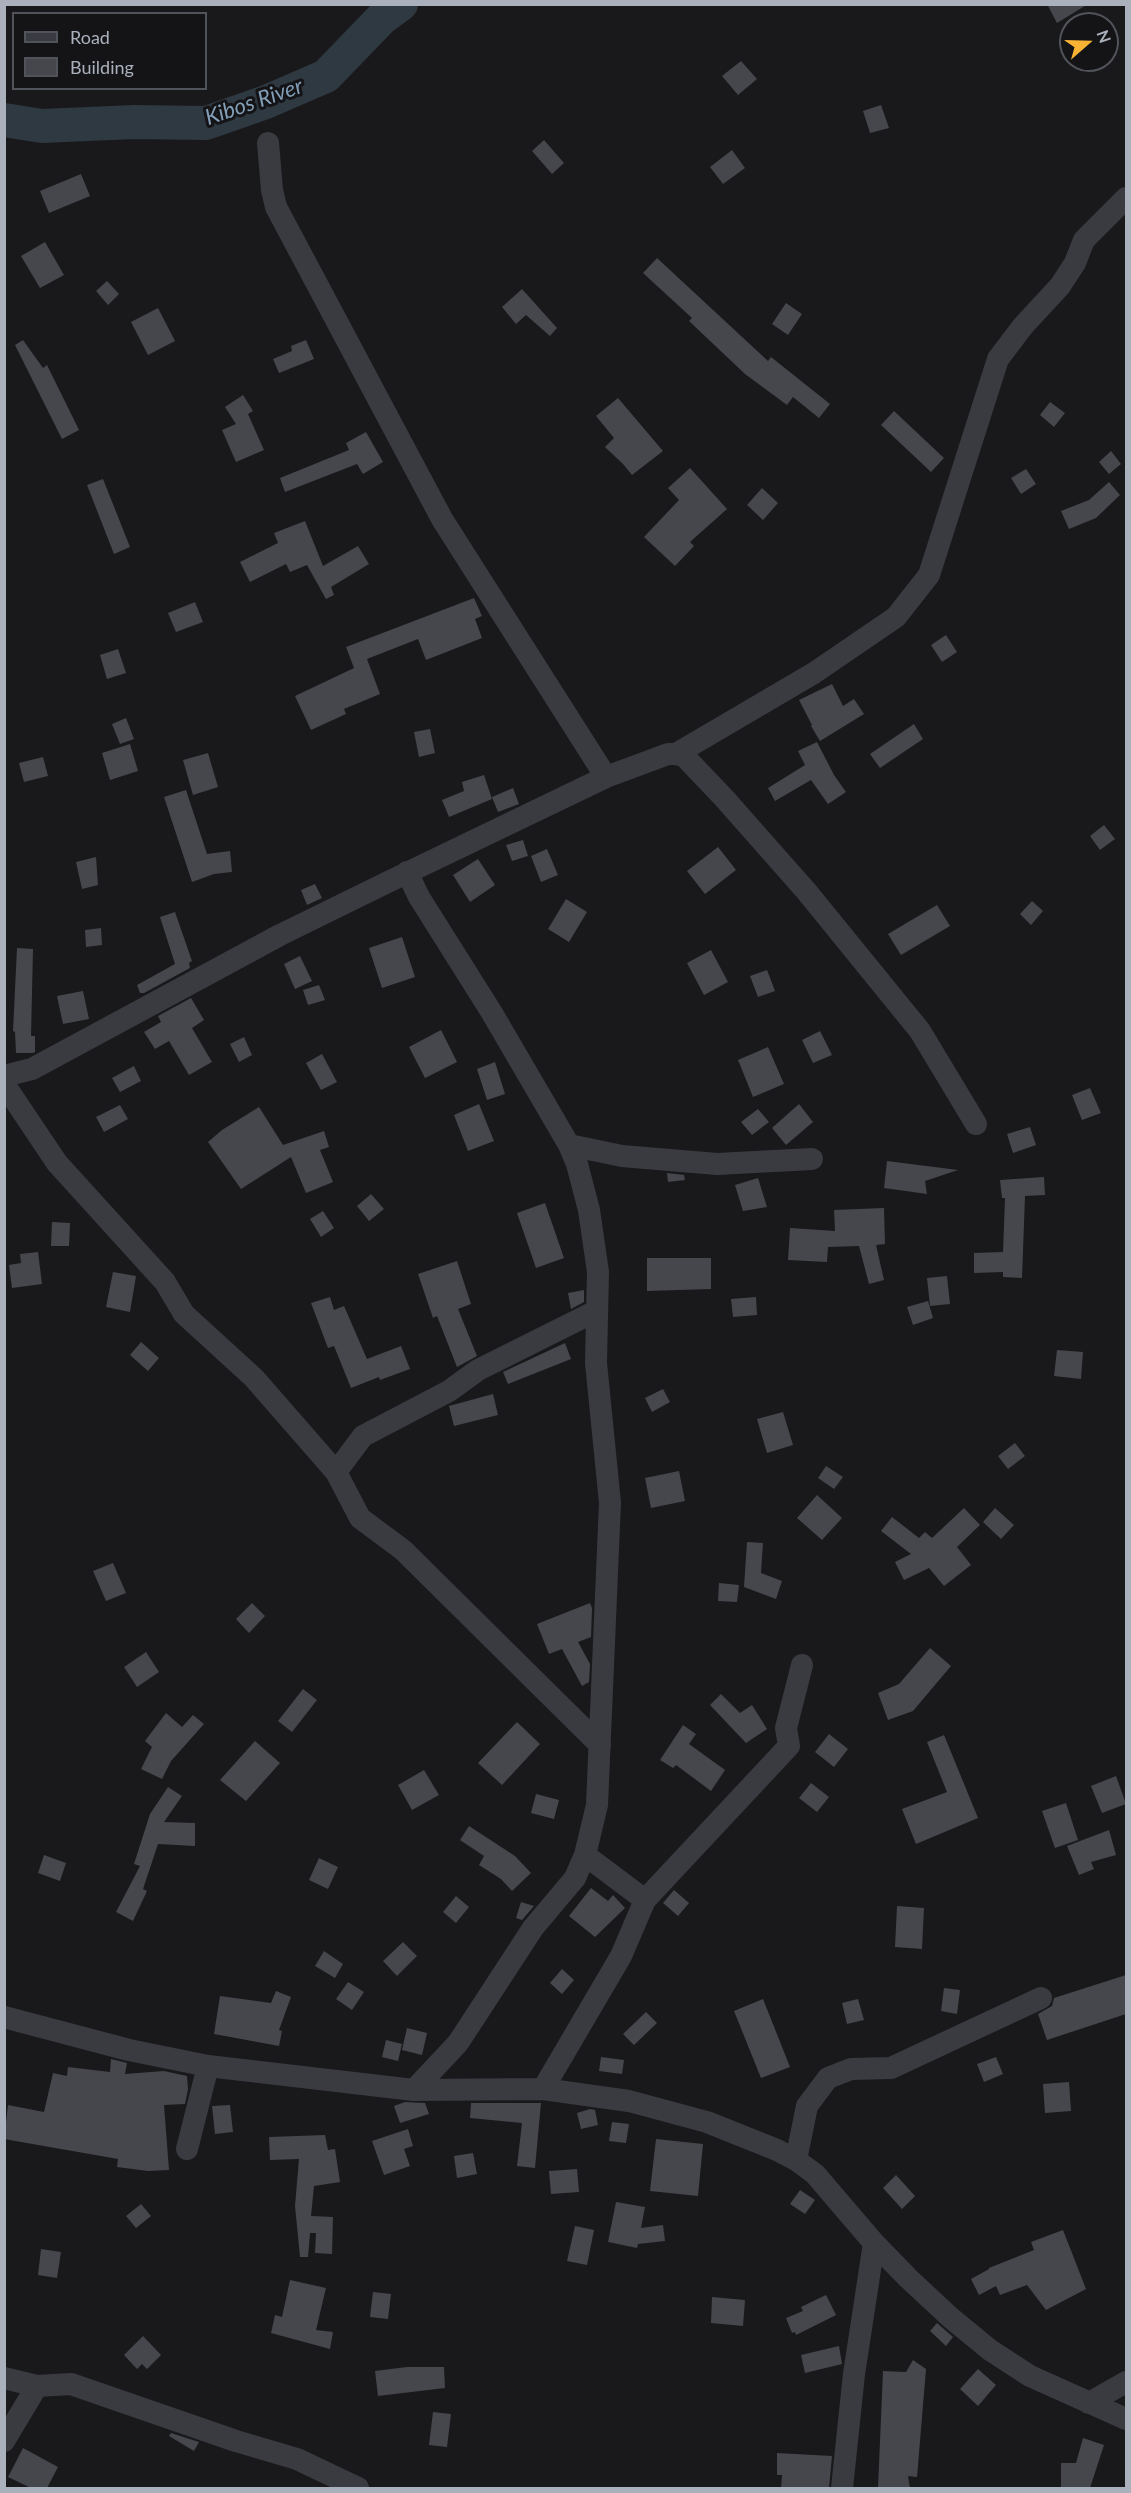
<!DOCTYPE html>
<style>
body{margin:0}
#map{position:relative;width:1131px;height:2493px;overflow:hidden;background:#19191c;font-family:Lato,sans-serif}
canvas{display:block}
.frame{position:absolute;inset:0;border:6px solid #abb1bc;pointer-events:none}
.legend{position:absolute;left:12px;top:12px;width:195px;height:78px;box-sizing:border-box;background:#141417;border:2px solid #505359;margin:0;padding:8px 10px;list-style:none;font-size:18px;color:#abb1bc}
.legend li{display:flex;align-items:center;gap:12px;height:30px}
.legend b{width:30px;border:2px solid #505359}
.north{position:absolute;left:1059px;top:12px;width:60px;height:60px;box-sizing:border-box;background:#141417;border:2px solid #505359;border-radius:50%;rotate:70deg;font-size:16px;font-weight:700;line-height:24px;text-align:center;color:#abb1bc}
.north::after{content:'';display:block;margin:auto;width:21px;height:27px;background:#f8b335;clip-path:polygon(50% 0,100% 100%,50% 72%,0 100%)}
</style>
<div id="map">
<canvas width="1131" height="2493"></canvas>
<div class="frame"></div>
<ul class="legend">
<li><b style="height:8px;background:#3a3b41"></b>Road</li>
<li><b style="height:16px;background:#45474c"></b>Building</li>
</ul>
<div class="north">N</div>
</div>
<script>
const ctx = document.querySelector('canvas').getContext('2d');
ctx.lineJoin = 'round';
const poly = rows => new Path2D(rows.map(r => 'M' + r).join(''));
function stroke(path, color, width, dash) { ctx.strokeStyle = color; ctx.lineWidth = width; ctx.lineCap = dash ? 'butt' : 'round'; ctx.setLineDash(dash || []); ctx.stroke(path); }
function fill(path, color) { ctx.fillStyle = color; ctx.fill(path, 'evenodd'); }
function write(font, color, halo, rows, align = 'center') {
  ctx.font = font + ' Lato,sans-serif'; ctx.lineWidth = 6; ctx.setLineDash([]); ctx.textBaseline = 'middle'; ctx.strokeStyle = halo; ctx.fillStyle = color; for (const [text, x, y, turn = 0] of rows) {
    ctx.save(); ctx.translate(x, y); ctx.rotate((+turn || 0) * Math.PI / 180); ctx.textAlign = isNaN(turn) ? turn : align; if (halo) ctx.strokeText(text, 0, 0); ctx.fillText(text, 0, 0); ctx.restore();
  }
}
const river = poly([
 [4,120,42,126,134,122,206,123,266,102,326,76,382,18,401,4]
]);
const building = poly([
 [1047,4,1088,4,1057,23],
 [741,61,757,79,738,95,722,76],
 [881,105,889,128,870,133,863,111],
 [544,140,564,163,552,174,532,151],
 [732,150,745,168,723,184,710,167],
 [81,174,90,196,49,213,40,191],
 [45,242,64,275,40,288,21,256],
 [657,258,768,361,771,357,830,404,819,418,793,397,787,405,745,374,689,321,692,318,643,273],
 [107,281,119,294,108,305,96,291],
 [522,289,557,328,550,336,526,315,516,324,502,307],
 [786,303,802,314,788,335,772,324],
 [158,308,175,341,148,355,131,322],
 [23,340,43,368,47,365,79,430,62,439,15,345],
 [306,340,314,359,279,373,273,359,292,351,291,346],
 [243,395,253,411,248,414,264,450,236,462,222,430,236,424,225,407],
 [618,398,663,451,632,475,623,464,605,447,614,438,596,416],
 [1050,402,1065,413,1054,427,1040,415],
 [894,411,944,458,931,472,881,425],
 [366,432,383,462,363,474,357,464,285,492,280,478,349,450,346,443],
 [1111,451,1121,464,1109,474,1099,462],
 [690,468,727,509,690,542,694,546,675,566,644,537,679,500,668,488],
 [1026,469,1036,484,1021,494,1011,478],
 [103,479,130,547,114,554,87,485],
 [1109,482,1120,495,1096,518,1069,529,1061,511,1089,500],
 [762,488,778,503,763,520,747,505],
 [305,521,323,566,358,546,369,564,331,587,334,595,326,599,307,565,290,572,286,564,250,582,240,562,278,543,274,533],
 [474,598,482,616,475,619,482,638,426,660,418,639,367,659,380,694,344,709,346,714,311,730,295,696,354,668,346,647],
 [195,602,203,622,176,632,168,613],
 [946,635,957,652,942,662,931,645],
 [118,649,126,673,107,679,100,655],
 [832,684,843,706,854,699,864,714,820,741,811,726,812,725,799,700],
 [126,718,134,739,120,744,112,724],
 [914,724,923,739,880,768,870,754],
 [430,729,435,753,419,757,414,732],
 [817,742,834,775,846,792,828,804,811,780,775,801,768,788,805,765,798,751],
 [130,744,138,771,110,780,102,753],
 [208,753,218,787,193,795,183,760],
 [43,757,48,776,24,782,19,763],
 [484,775,492,799,449,817,442,800,464,791,462,782],
 [513,788,519,804,498,812,492,797],
 [186,790,207,854,230,851,232,872,214,874,192,882,164,797],
 [1104,825,1115,839,1100,850,1090,836],
 [523,840,528,856,512,861,506,845],
 [718,847,736,870,705,894,687,871],
 [547,849,558,875,541,882,531,856],
 [96,857,98,885,82,889,76,862],
 [478,859,495,885,470,902,453,875],
 [315,884,322,898,307,905,301,890],
 [566,899,587,912,569,942,548,929],
 [1032,901,1043,911,1031,925,1020,914],
 [937,905,950,926,901,955,888,934],
 [175,912,192,961,189,963,190,968,144,993,140,993,137,985,175,964,160,917],
 [101,928,102,945,86,947,85,930],
 [402,937,415,977,382,988,369,948],
 [17,948,33,949,31,1036,35,1036,35,1052,33,1053,16,1053,15,1032,13,1031],
 [711,950,728,982,704,995,687,963],
 [300,956,312,981,295,989,284,964],
 [767,970,775,991,758,997,750,976],
 [319,985,325,1000,308,1005,303,990],
 [83,991,89,1019,63,1024,57,996],
 [191,998,204,1020,192,1028,212,1062,189,1075,169,1041,155,1049,144,1032,161,1022,158,1016],
 [441,1030,457,1062,425,1078,409,1047],
 [820,1031,832,1055,813,1063,802,1040],
 [244,1037,252,1055,239,1062,230,1044],
 [768,1047,784,1084,753,1097,738,1060],
 [322,1054,337,1082,321,1090,306,1063],
 [495,1062,505,1094,487,1100,477,1069],
 [134,1066,141,1081,120,1092,112,1078],
 [1090,1088,1101,1113,1082,1120,1072,1095],
 [479,1104,494,1141,468,1151,454,1115],
 [799,1104,813,1122,786,1145,772,1128],
 [120,1105,128,1119,104,1132,96,1117],
 [259,1107,283,1145,324,1131,329,1147,320,1150,333,1182,306,1193,291,1157,241,1189,208,1142,222,1130],
 [758,1109,769,1122,752,1135,741,1122],
 [1030,1127,1036,1145,1013,1153,1007,1134],
 [887,1161,958,1170,925,1181,927,1194,884,1188],
 [667,1173,684,1175,685,1180,668,1182],
 [1044,1177,1045,1195,1025,1196,1022,1278,1003,1277,1003,1272,974,1273,974,1253,1003,1252,1005,1198,1002,1198,1000,1180],
 [758,1178,767,1207,743,1211,735,1185],
 [371,1194,384,1209,369,1221,357,1206],
 [545,1203,564,1258,536,1268,517,1213],
 [884,1208,885,1244,876,1245,884,1280,869,1284,859,1246,828,1247,827,1262,788,1260,790,1228,835,1231,834,1210],
 [323,1211,334,1228,321,1237,310,1219],
 [52,1222,70,1223,69,1246,51,1246],
 [38,1252,42,1284,12,1288,9,1265,21,1263,20,1254],
 [647,1258,711,1258,711,1289,647,1291],
 [457,1261,471,1304,458,1309,477,1356,457,1367,437,1316,433,1318,418,1274],
 [113,1272,136,1276,130,1312,106,1307],
 [947,1276,950,1304,930,1306,927,1278],
 [584,1290,584,1302,571,1309,568,1293],
 [330,1297,334,1310,344,1306,367,1359,401,1346,410,1369,380,1380,379,1377,351,1388,334,1346,328,1348,311,1303],
 [756,1297,757,1315,733,1317,731,1299],
 [928,1301,933,1318,913,1325,907,1307],
 [141,1342,159,1358,148,1371,130,1355],
 [565,1343,571,1359,508,1384,503,1372],
 [1057,1350,1083,1352,1081,1379,1054,1376],
 [663,1389,670,1402,652,1412,645,1398],
 [493,1394,498,1415,454,1426,449,1406],
 [783,1412,793,1445,767,1453,757,1419],
 [1015,1443,1025,1456,1008,1469,998,1456],
 [826,1466,843,1477,834,1489,818,1478],
 [679,1471,685,1501,651,1508,645,1478],
 [817,1495,842,1518,822,1540,797,1518],
 [964,1508,980,1525,957,1547,971,1565,944,1586,929,1568,904,1580,895,1562,911,1554,881,1531,892,1517,919,1538,925,1532,932,1538],
 [995,1508,1014,1525,1001,1539,983,1522],
 [747,1542,763,1543,761,1573,782,1581,776,1599,744,1587],
 [113,1563,126,1593,106,1601,93,1571],
 [719,1583,739,1585,737,1602,718,1601],
 [252,1603,265,1616,249,1633,236,1619],
 [590,1603,592,1608,591,1637,578,1642,590,1664,589,1682,582,1686,562,1649,549,1654,537,1624],
 [930,1648,951,1666,913,1711,888,1720,878,1693,899,1684],
 [146,1652,159,1672,137,1687,124,1667],
 [303,1689,317,1700,292,1732,278,1721],
 [721,1694,740,1713,752,1705,767,1729,746,1743,710,1705],
 [166,1713,182,1727,193,1715,204,1724,171,1761,162,1779,141,1769,152,1747,145,1741],
 [517,1722,540,1744,502,1785,478,1763],
 [683,1725,696,1734,689,1744,725,1770,711,1791,676,1765,673,1768,660,1760],
 [829,1734,848,1749,834,1767,815,1752],
 [944,1735,978,1818,916,1844,902,1809,947,1792,927,1742],
 [255,1741,280,1763,246,1801,220,1780],
 [424,1770,439,1795,412,1810,398,1785],
 [1116,1776,1126,1804,1102,1813,1091,1786],
 [811,1783,829,1797,817,1812,799,1798],
 [168,1787,182,1796,164,1822,195,1823,195,1846,158,1844,143,1889,147,1891,133,1921,116,1912,140,1866,134,1864,150,1814],
 [536,1794,559,1800,554,1819,531,1813],
 [1066,1803,1078,1840,1055,1848,1042,1811],
 [469,1826,515,1856,531,1873,512,1891,501,1879,479,1865,484,1856,460,1840],
 [1109,1830,1116,1855,1091,1862,1094,1869,1079,1875,1067,1846],
 [44,1855,66,1863,60,1881,38,1873],
 [319,1858,338,1867,328,1889,309,1880],
 [591,1888,608,1901,613,1895,625,1908,595,1937,569,1916],
 [674,1890,689,1903,678,1916,663,1903],
 [456,1896,469,1907,456,1923,443,1912],
 [521,1902,534,1906,522,1920,516,1918],
 [897,1906,924,1908,922,1949,895,1947],
 [403,1942,417,1956,397,1976,383,1961],
 [324,1951,343,1964,335,1978,315,1966],
 [562,1969,574,1980,562,1994,550,1983],
 [1126,1975,1126,2014,1047,2040,1038,2014,1052,2006,1054,1998],
 [348,1982,364,1992,352,2010,336,1999],
 [944,1988,960,1990,957,2014,941,2011],
 [276,1991,291,1997,279,2030,282,2031,279,2046,214,2034,220,1996,271,2003],
 [763,1999,790,2067,761,2078,734,2011],
 [858,1999,864,2020,847,2024,842,2003],
 [646,2012,657,2023,634,2045,623,2034],
 [407,2028,427,2033,422,2055,402,2050],
 [386,2040,402,2044,398,2061,382,2057],
 [601,2057,624,2060,622,2074,599,2071],
 [996,2057,1003,2074,984,2082,977,2064],
 [111,2059,127,2063,125,2074,164,2071,187,2076,188,2089,185,2104,164,2105,169,2170,148,2171,117,2167,118,2159,4,2139,8,2105,44,2112,53,2073,67,2076,68,2067,110,2072],
 [1069,2082,1071,2111,1045,2113,1043,2084],
 [405,2102,425,2103,429,2114,400,2123,394,2106],
 [471,2103,541,2103,535,2168,517,2166,522,2123,470,2118],
 [230,2105,233,2132,215,2134,212,2106],
 [590,2109,595,2110,598,2125,581,2129,577,2113],
 [612,2122,629,2124,626,2143,609,2141],
 [408,2129,413,2146,404,2149,410,2166,384,2175,372,2141],
 [325,2135,328,2150,335,2149,340,2182,314,2186,311,2216,333,2217,332,2254,315,2253,316,2233,310,2233,308,2257,300,2257,295,2206,299,2159,270,2160,269,2137],
 [656,2139,703,2144,698,2196,650,2191],
 [473,2153,477,2174,457,2178,454,2156],
 [577,2169,579,2192,551,2194,549,2171],
 [896,2175,915,2196,902,2209,883,2188],
 [800,2190,815,2200,805,2214,790,2204],
 [616,2202,645,2207,641,2228,663,2225,665,2241,638,2244,637,2248,608,2242],
 [141,2204,151,2216,136,2228,126,2216],
 [575,2226,594,2230,587,2265,567,2261],
 [1063,2230,1086,2289,1046,2310,1027,2285,1000,2295,996,2286,979,2295,971,2279,989,2269,989,2268,1034,2250,1031,2242],
 [41,2249,61,2252,57,2278,38,2275],
 [290,2280,326,2288,316,2330,333,2332,330,2349,271,2333,275,2315,282,2317],
 [373,2292,391,2294,388,2319,370,2317],
 [826,2295,836,2315,796,2335,795,2332,792,2333,786,2318,803,2311,801,2307],
 [712,2297,745,2300,743,2326,711,2323],
 [937,2323,953,2337,946,2346,930,2331],
 [143,2336,161,2355,147,2369,142,2364,137,2369,124,2355],
 [839,2346,842,2364,805,2373,801,2355],
 [913,2360,926,2369,917,2477,908,2476,910,2488,878,2488,883,2371,906,2372],
 [407,2367,444,2367,445,2388,378,2396,375,2371],
 [978,2369,996,2385,978,2406,960,2389],
 [433,2412,451,2414,447,2447,429,2445],
 [171,2433,199,2442,194,2451,169,2436],
 [1083,2438,1104,2445,1090,2488,1061,2488,1061,2463,1076,2463],
 [23,2448,58,2467,47,2488,31,2488,8,2477],
 [777,2453,832,2456,829,2488,781,2488,782,2475,777,2475]
]);
const minor = poly([
 [268,143,272,190,276,207,442,519,606,777],
 [676,754,814,673,896,617,929,575,998,359,1023,326,1060,286,1075,263,1084,240,1126,198],
 [407,872,419,897,492,1013,569,1145,577,1164,589,1210,598,1272,596,1363,610,1503,597,1805,585,1855,575,1878,533,1928,458,2043,414,2090],
 [4,1076,32,1069,280,935,390,881,606,777,668,754,676,754,684,756,724,798,807,892,920,1031,976,1124],
 [4,1084,57,1163,165,1282,184,1314,254,1378,336,1472,360,1518,403,1550,600,1745],
 [569,1145,622,1156,717,1164,812,1159],
 [336,1472,363,1436,449,1391,478,1370,596,1311],
 [585,1855,645,1900],
 [4,2017,129,2050,208,2066,414,2090,543,2089,629,2101,707,2122,777,2150,796,2160,815,2174,874,2243,908,2278,951,2318,990,2350,1030,2376,1126,2419],
 [543,2089,621,1956,645,1900,789,1746,786,1728,802,1665],
 [187,2149,208,2066],
 [796,2160,807,2106,828,2078,851,2069,891,2068,1041,1998],
 [4,2378,37,2386,71,2384,236,2441,297,2459,358,2488],
 [1089,2403,1126,2382],
 [4,2441,37,2386],
 [842,2488,854,2374,874,2243]
]);
const waterNames = [
 ["Kibos River",254,102,-19]
];
stroke(river, '#2f3941', 34);
fill(building, '#45474c');
stroke(minor, '#3a3b41', 22);
write('italic 22px', '#829fb7', '#141417', waterNames);
</script>
